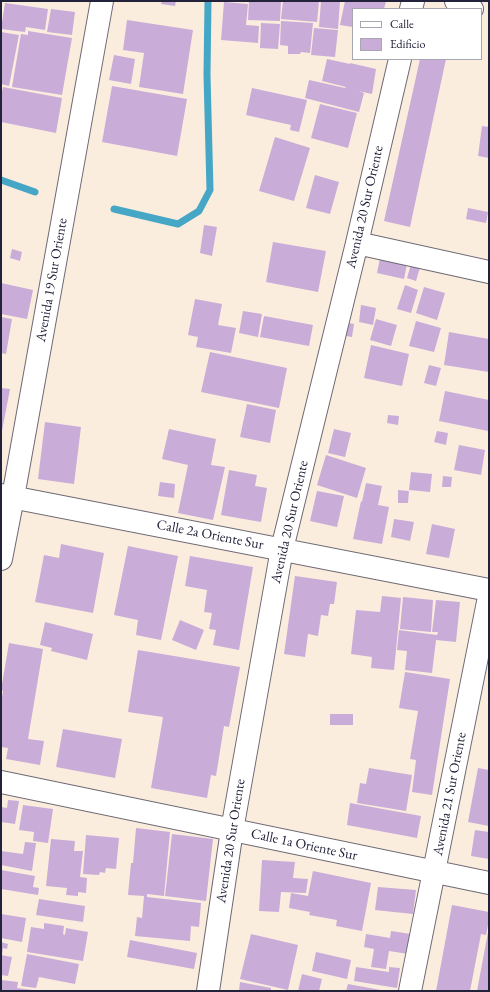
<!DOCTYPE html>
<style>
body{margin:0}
#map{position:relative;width:490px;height:992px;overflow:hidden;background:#faedde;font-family:"EB Garamond",serif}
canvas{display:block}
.frame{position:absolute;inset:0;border:2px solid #22223b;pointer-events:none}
.legend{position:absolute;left:352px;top:8px;width:130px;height:52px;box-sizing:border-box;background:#fff;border:1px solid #a7a7b1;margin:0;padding:5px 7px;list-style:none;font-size:12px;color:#22223b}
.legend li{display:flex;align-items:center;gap:8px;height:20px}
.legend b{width:20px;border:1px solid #a7a7b1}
</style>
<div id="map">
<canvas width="490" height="992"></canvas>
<div class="frame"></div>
<ul class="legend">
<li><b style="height:5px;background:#fff"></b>Calle</li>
<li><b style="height:11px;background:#caacd9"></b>Edificio</li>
</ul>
</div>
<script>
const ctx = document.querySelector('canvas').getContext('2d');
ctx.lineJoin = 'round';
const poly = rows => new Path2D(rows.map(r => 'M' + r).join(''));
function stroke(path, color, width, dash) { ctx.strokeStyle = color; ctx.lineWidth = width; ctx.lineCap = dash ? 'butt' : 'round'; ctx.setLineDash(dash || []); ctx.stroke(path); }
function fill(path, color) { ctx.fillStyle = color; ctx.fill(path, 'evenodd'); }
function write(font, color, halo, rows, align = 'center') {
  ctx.font = font + ' "EB Garamond",serif'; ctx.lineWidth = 4; ctx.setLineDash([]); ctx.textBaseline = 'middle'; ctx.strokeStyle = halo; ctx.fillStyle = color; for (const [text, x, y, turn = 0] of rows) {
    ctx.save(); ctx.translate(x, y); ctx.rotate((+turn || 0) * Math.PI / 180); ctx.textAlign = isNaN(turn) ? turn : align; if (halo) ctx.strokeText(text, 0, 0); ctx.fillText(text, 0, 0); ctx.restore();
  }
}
const stream = poly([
 [1,180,35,192],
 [114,209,178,224,199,211,210,190,207,75,208,1]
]);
const building = poly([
 [162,1,176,1,175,6,161,4],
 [249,1,281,1,280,21,248,20],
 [283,1,319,1,317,22,281,19],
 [321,1,340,1,338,29,319,27],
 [345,1,386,1,384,9,353,9,353,27,340,25],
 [224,2,248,4,246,25,259,26,258,43,221,40],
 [5,3,48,9,45,30,26,27,25,32,1,29],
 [51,9,75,12,72,35,47,32],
 [127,20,193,30,183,94,139,87,144,53,123,50],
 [281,21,313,23,310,53,301,52,300,54,288,54,288,46,280,45],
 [261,23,280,24,278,49,260,48],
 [314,28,338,30,335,57,311,55],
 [28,31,72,38,62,95,12,87,21,34,28,35],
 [1,32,19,35,9,86,1,84],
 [114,55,135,59,131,84,109,80],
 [327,59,350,64,350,63,376,69,372,94,358,91,364,93,359,112,305,98,309,80,345,88,346,87,322,81],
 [420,59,446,59,410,227,384,221],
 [112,86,187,99,177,156,102,142],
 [3,87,62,98,56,133,1,122,1,97],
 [252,88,307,100,299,132,290,130,291,125,246,115],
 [320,104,357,113,348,148,311,138],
 [482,126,489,127,489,158,478,156],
 [275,137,310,148,294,201,259,191],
 [315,175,339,182,330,214,306,208],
 [468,208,488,212,486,223,466,219],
 [204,225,217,227,212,256,200,253],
 [273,242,326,251,318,292,266,282],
 [12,249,22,252,20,261,10,258],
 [381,253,408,259,404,279,377,273],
 [412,261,421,264,416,281,407,278],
 [1,283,33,290,27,319,1,314],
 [405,285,418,290,411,313,397,309],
 [424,287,445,293,437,320,416,313],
 [195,299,222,304,218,325,236,328,231,353,196,347,198,337,188,335],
 [361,305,376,308,373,325,359,322],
 [243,311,262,314,258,337,239,333],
 [264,316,313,325,309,346,260,337],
 [1,317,12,319,6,354,1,353],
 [376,319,397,325,391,346,370,340],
 [416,321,441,328,434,352,409,346],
 [349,323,354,324,352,337,346,336],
 [449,332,489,339,489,372,444,365],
 [371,345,409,354,402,386,364,378],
 [210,352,287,368,279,408,201,392],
 [429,365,441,368,436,386,424,383],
 [1,388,10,389,2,431,1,431],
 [445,391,489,400,488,431,439,421],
 [247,404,276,410,270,443,240,437],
 [388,415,399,416,398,425,387,423],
 [45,422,81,427,74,484,38,479],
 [169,429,216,439,211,465,225,467,213,520,178,513,188,465,162,459],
 [334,429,351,433,345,457,328,453],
 [437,431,448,433,446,445,434,442],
 [459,445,485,450,481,475,454,470],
 [326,455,366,468,357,498,317,485],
 [229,470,257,475,255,486,267,488,261,522,221,515],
 [411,472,432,474,430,492,409,490],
 [443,476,452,477,451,487,442,487],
 [160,482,175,484,174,498,158,496],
 [366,483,382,486,378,505,389,507,382,544,353,539,361,501,362,502],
 [398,490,409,491,408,503,398,503],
 [317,491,344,496,337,527,310,521],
 [394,519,414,522,410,541,391,537],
 [432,524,455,529,449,558,426,554],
 [61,544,104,553,93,613,35,602,44,555,59,558],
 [128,546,178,556,161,640,136,635,138,620,114,615],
 [190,556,253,567,239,650,213,645,216,630,209,629,212,613,204,612,207,590,185,586],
 [295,576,337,582,334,604,330,604,328,616,321,615,318,636,308,634,305,657,284,654],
 [382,596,401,598,394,670,371,668,372,657,351,654,356,610,380,612],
 [403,597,433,600,431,632,400,629],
 [436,600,460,602,456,642,436,640,432,673,405,670,407,651,397,650,399,630,437,635,438,632,432,632],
 [180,620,204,630,196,650,172,640],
 [45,622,93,634,87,660,51,651,52,648,40,645],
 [9,643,43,649,28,739,44,741,40,765,6,759,8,748,1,747,1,704,3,691,1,690],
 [138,650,240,667,229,727,224,726,216,776,211,775,207,798,151,788,163,717,128,712],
 [405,672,450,679,432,795,412,792,416,760,410,759,418,711,399,708],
 [330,714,353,714,353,725,330,725],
 [63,729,122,739,115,778,56,767],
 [369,768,412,775,406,811,357,803,360,783,366,784],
 [478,768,489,770,489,826,468,822],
 [8,800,19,801,15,824,1,822,1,807,7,808],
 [350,803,421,816,417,838,347,825],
 [23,805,53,809,48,843,33,841,34,832,19,830],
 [136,828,170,832,164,896,147,894,147,897,201,903,199,927,191,926,190,941,135,936,137,917,142,918,144,896,128,895,131,863,133,863],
 [475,830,489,832,489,859,471,856],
 [172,834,213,839,206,901,165,896],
 [86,835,119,838,116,869,106,868,105,873,100,872,99,875,83,874],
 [51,839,75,841,74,851,83,851,80,877,87,878,86,893,78,892,78,896,66,895,67,888,46,886],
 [25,842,36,843,32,871,1,865,1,851,23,854],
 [262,860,295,862,293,878,308,879,306,893,281,892,279,912,259,911],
 [1,870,35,876,33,887,39,888,38,895,1,889],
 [313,871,371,883,362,931,336,926,337,920,309,915,310,912,289,908,291,893,308,896],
 [378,887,416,890,413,914,375,910],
 [39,899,85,906,83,922,36,915],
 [452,905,489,912,489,920,486,935,481,934,470,991,436,991],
 [1,914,26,918,22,942,1,938],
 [44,923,64,926,63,934,65,935,66,928,88,932,83,961,27,952,31,927,44,929],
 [391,931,411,934,408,954,389,951,386,969,371,967,374,949,364,947,366,934,390,938],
 [488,932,489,933,489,991,477,991],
 [251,934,298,945,288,990,240,979],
 [130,940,197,953,194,969,127,957],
 [1,942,8,944,7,949,3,948,2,955,1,955],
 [316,952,351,960,347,979,312,971],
 [27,954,79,964,75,984,39,977,36,988,21,986],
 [1,955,12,957,8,976,1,975],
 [356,967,389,972,389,967,400,968,397,988,354,981],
 [302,974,322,979,319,991,298,991],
 [1,980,18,982,17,988,33,990,33,991,1,991],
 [240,982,271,988,271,991,239,991],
 [348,984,381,990,381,991,346,991]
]);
const minor = poly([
 [456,1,472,9],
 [411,9,413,1],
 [357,243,489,272],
 [1,495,489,590],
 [1,559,13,497,102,1],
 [1,782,489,883],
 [208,991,232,830,282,549,357,243,400,59],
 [410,991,489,597]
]);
const streetNames = [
 ["Avenida 20 Sur Oriente",365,207,-77],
 ["Avenida 19 Sur Oriente",52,280,-80],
 ["Avenida 20 Sur Oriente",290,522,-77],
 ["Calle 2a Oriente Sur",210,535,11],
 ["Avenida 21 Sur Oriente",450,794,-79],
 ["Avenida 20 Sur Oriente",231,841,-81],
 ["Calle 1a Oriente Sur",304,845,12]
];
stroke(stream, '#45a6c5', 7);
fill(building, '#caacd9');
stroke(minor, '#6e6974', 24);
stroke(minor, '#fff', 22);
write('14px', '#22223b', '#fff', streetNames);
</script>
